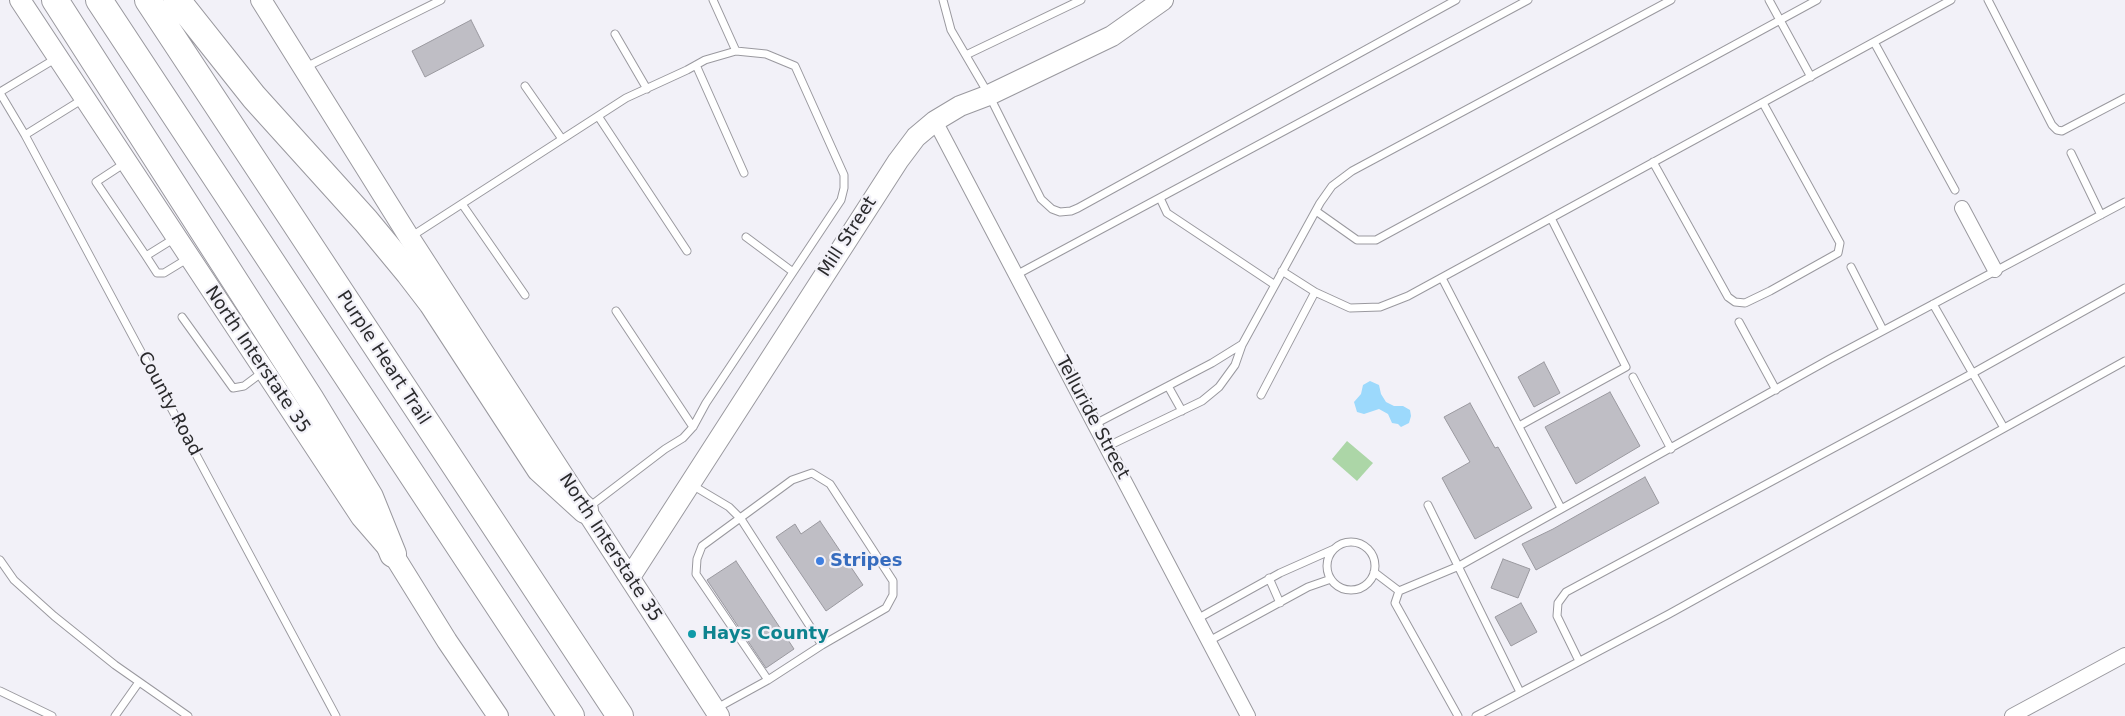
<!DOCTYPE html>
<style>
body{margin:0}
canvas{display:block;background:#f2f1f8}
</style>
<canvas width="2125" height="716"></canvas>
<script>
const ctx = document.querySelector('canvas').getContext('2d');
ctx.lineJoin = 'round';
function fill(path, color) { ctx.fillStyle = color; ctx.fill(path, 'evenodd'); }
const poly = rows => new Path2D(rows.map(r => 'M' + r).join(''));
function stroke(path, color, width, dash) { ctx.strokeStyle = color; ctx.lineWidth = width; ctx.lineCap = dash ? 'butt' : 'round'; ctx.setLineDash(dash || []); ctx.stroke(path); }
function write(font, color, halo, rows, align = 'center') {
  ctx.font = font + ' "DejaVu Sans",sans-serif'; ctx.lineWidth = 4.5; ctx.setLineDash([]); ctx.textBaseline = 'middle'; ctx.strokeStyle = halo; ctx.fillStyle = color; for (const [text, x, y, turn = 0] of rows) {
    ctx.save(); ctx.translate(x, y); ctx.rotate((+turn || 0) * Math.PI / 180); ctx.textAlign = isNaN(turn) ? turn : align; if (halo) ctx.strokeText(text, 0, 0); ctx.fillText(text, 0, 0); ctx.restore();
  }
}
const green = poly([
 [1347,441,1373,463,1357,481,1332,459]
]);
const water = poly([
 [1370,381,1379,385,1381,394,1386,402,1394,406,1403,406,1410,410,1411,416,1409,423,1401,427,1398,424,1392,423,1388,414,1379,409,1364,414,1357,412,1354,402,1361,394,1363,385]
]);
const building = poly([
 [471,20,484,46,425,77,412,51,471,20],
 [1544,362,1560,393,1534,407,1518,377,1544,362],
 [1610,392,1640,446,1576,484,1545,427,1610,392],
 [1470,403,1495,448,1498,447,1532,508,1475,539,1442,478,1470,462,1444,417,1470,403],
 [1645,477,1659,503,1536,570,1522,544,1553,529,1645,477],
 [820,521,863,585,826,611,776,537,795,524,801,534,820,521],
 [1503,559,1530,569,1518,598,1491,588,1503,559],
 [736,561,794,649,766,668,707,580,736,561],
 [1521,603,1537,632,1511,646,1495,617,1521,603]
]);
const lane = poly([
 [713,0,736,51],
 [943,0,951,30,989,95,1041,199,1052,209,1060,212,1071,211,1078,208,1456,0],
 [1769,0,1811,77],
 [1988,0,2052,125,2057,130,2062,131,2125,98],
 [615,34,647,89],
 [1874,42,1955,190],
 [966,55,1081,0],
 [696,65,744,173],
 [306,67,441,0],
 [525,86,562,139],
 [0,92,55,59],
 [0,93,25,135,336,716],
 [598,116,687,251],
 [25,135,83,99],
 [2071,153,2101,215],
 [1653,162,1728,297,1735,302,1745,303,1770,291,1838,253,1840,243,1763,103],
 [125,163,96,182,146,256,175,238],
 [1160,198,1167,213,1275,285],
 [462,204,525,295],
 [1316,211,1357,240,1376,240,1817,0],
 [412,236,626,98,687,70,705,60,736,51,766,54,795,66,844,175,844,188,841,200,706,403,693,427,683,438,665,449,589,507],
 [746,237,793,272],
 [146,256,157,273,164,273,187,259],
 [1851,267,1883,330],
 [1282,271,1315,292,1350,308,1380,307,1408,296,1951,0],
 [1016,275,1528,0],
 [1442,278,1561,508],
 [1933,304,2004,428],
 [616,311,693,427],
 [182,317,233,388,244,386,264,371],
 [1739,322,1776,390],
 [1633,377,1671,449],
 [1168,386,1182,411],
 [1261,395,1315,292],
 [1095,424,1212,363,1241,345],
 [1519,426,1626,367,1551,218],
 [1106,447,1202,401,1219,387,1235,365,1242,345,1320,203,1332,186,1352,171,1671,0],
 [692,485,729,507,741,519,822,645],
 [1428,505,1520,692],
 '1327 566a24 24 0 1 1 48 0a24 24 0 1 1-48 0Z',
 [0,560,14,580,54,616,115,665,188,716],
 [1374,572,1399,591],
 [1269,578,1280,603],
 [1197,619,1280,573,1334,549],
 [1209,641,1308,587,1331,579],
 [1579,661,1557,616,1558,603,1566,592,1973,373,2125,288],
 [0,691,52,716],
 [717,708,768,680,822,645,886,608,893,595,893,581,830,484,812,473,792,480,702,546,697,559,696,574,768,680],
 [115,716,139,682],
 [1458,716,1395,603,1399,591,1459,566,1830,359,2125,202],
 [1476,716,1669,614,2125,361]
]);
const street = poly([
 [935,121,1248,716],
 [1962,208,1995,270],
 [2012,716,2125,655]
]);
const secondary = poly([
 [20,0,361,517,393,554,447,641,498,716],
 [261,0,409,237,719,716],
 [630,577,898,161,916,137,935,121,960,106,989,95,1112,36,1163,0]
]);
const highway = poly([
 [55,0,310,398,370,497,393,554],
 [99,0,571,716],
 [148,0,620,716],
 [177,0,254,97,366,221,409,273,432,303,540,469,585,510]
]);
const markers = [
 [820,561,5,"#3f7fe0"],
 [692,634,5,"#0f9aa8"]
];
const streetNames = [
 ["Mill Street",848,237,-57],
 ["Purple Heart Trail",383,358,57],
 ["North Interstate 35",257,360,56],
 ["County Road",169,404,62],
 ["Telluride Street",1092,418,62],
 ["North Interstate 35",610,548,57]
];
const shopNames = [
 ["Stripes",830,561]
];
const cultureNames = [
 ["Hays County",702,634]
];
fill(green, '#acd6a7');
fill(water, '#9cd9fc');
fill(building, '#bfbec5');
stroke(building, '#9a999f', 1);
stroke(lane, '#9a999f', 9);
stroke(street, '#9a999f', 16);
stroke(secondary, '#9a999f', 22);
stroke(highway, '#9a999f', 28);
stroke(lane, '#fff', 7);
stroke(street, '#fff', 14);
stroke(secondary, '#fff', 20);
stroke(highway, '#fff', 26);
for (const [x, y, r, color] of markers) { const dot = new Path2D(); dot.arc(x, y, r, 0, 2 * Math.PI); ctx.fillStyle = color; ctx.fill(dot); stroke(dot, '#f2f1f8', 2); }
write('18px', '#2a2a2c', '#f2f1f8', streetNames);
write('bold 18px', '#366cbe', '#f2f1f8', shopNames, 'left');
write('bold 18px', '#0d838f', '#f2f1f8', cultureNames, 'left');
</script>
